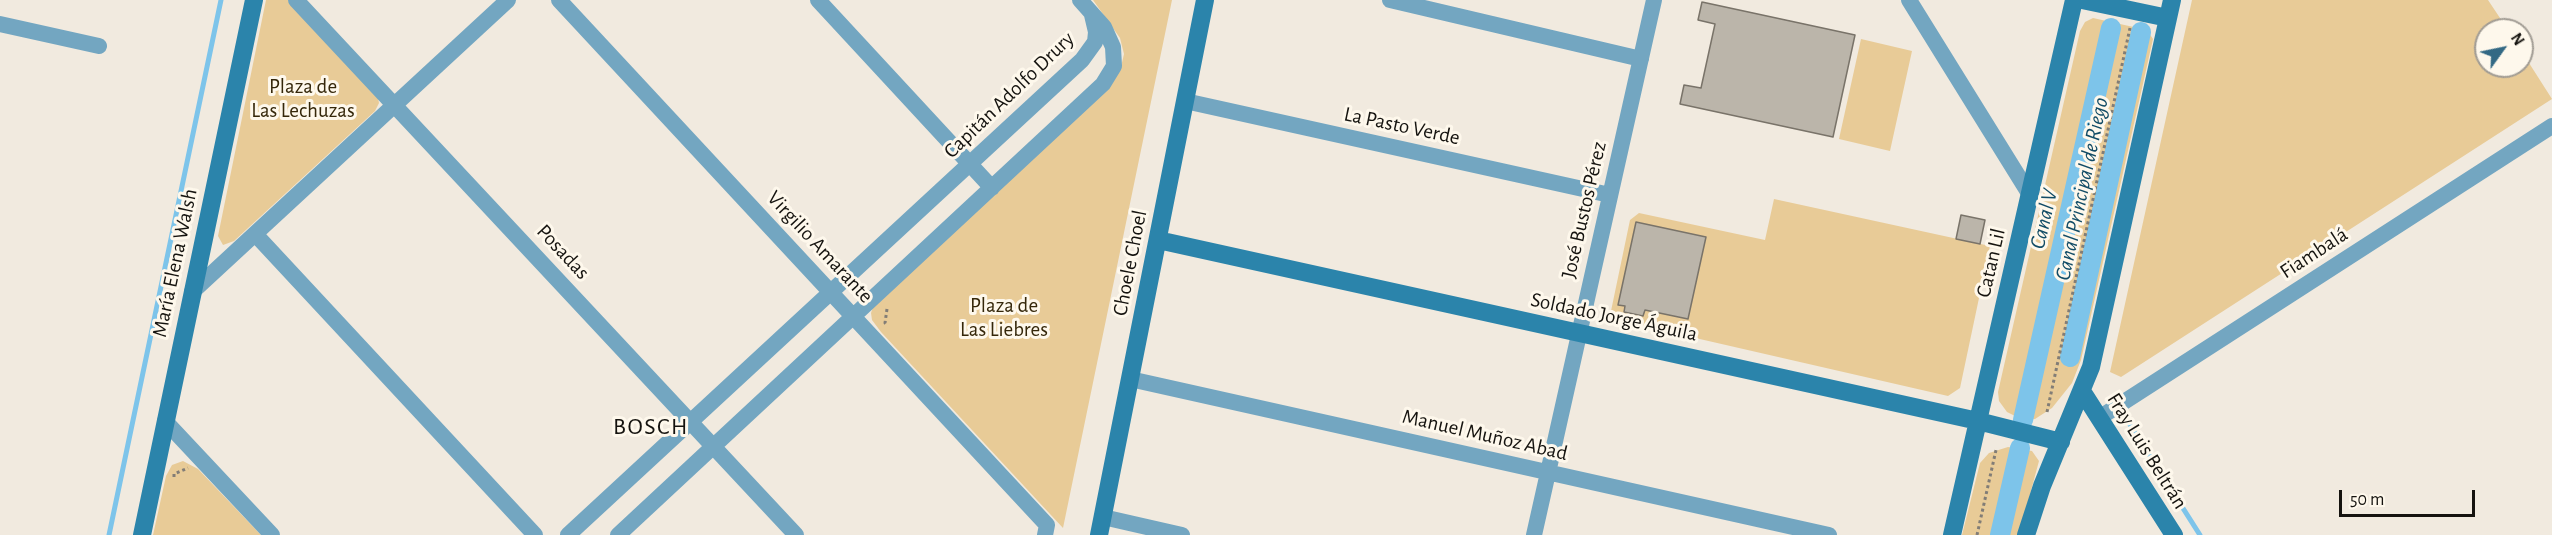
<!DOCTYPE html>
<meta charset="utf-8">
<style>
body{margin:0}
#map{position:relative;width:2552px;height:535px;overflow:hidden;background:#f1eadf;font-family:"Alegreya Sans",sans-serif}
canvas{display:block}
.north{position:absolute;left:2474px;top:18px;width:60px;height:60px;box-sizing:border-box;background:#fef8ec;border:2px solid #a19c94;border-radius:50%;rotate:57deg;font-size:16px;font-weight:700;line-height:24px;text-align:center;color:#15130f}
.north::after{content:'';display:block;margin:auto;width:21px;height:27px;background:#336984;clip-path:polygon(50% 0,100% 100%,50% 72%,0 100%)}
.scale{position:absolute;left:2339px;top:490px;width:136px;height:27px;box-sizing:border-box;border:3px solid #15130f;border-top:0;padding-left:8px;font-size:18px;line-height:21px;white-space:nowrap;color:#15130f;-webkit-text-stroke:4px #fef8ec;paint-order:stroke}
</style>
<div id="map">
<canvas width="2552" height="535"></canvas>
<div class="north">N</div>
<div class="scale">50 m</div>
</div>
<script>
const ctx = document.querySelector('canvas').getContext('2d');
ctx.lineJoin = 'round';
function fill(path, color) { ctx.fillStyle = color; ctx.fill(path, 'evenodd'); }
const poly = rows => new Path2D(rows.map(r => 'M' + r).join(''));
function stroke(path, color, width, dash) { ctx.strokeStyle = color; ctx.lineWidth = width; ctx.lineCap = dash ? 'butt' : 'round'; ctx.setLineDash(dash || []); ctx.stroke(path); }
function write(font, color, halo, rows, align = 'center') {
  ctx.font = font + ' "Alegreya Sans",sans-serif'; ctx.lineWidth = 6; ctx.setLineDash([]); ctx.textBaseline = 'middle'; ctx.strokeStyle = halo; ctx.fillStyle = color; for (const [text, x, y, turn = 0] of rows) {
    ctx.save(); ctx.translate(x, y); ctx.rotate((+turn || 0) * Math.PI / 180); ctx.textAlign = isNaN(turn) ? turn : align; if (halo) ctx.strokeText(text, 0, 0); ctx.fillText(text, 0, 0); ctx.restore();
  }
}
const green = poly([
 [266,0,288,0,378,98,379,103,375,111,234,241,223,245,218,236],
 [1093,0,1172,0,1063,528,881,332,872,320,871,313,873,307,1120,71,1124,54,1120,38],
 [2192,0,2488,0,2508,30,2486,30,2486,66,2522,66,2522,52,2552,99,2121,377,2110,372],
 [2093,18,2147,30,2153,39,2081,360,2072,383,2052,408,2035,419,2023,420,2007,412,1999,401,1998,392,2080,31,2085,22],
 [1861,39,1912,51,1890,151,1839,139],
 [1774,199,1990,246,1960,388,1948,396,1617,320,1611,311,1630,220,1639,213,1765,240],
 [2008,447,2032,451,2039,461,2019,535,1962,535,1980,463,1989,453],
 [183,461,198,469,261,535,153,535,166,476,172,465]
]);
const stream = poly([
 [2127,420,2200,535],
 [109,535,221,0]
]);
const canal = poly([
 [2070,357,2141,32],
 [2023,420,2111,28],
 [2000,535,2020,448]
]);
const building = poly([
 [1702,2,1855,35,1833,137,1680,104,1684,85,1701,88,1715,24,1698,20,1702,2],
 [1961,215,1985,220,1980,244,1956,239,1961,215],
 [1636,222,1706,237,1688,319,1645,310,1643,316,1624,312,1625,306,1618,305,1636,222]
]);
const path = poly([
 [887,309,885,323,887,325],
 [2047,412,2130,28],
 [174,477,174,474,188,468],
 [1977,535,1996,450]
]);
const street = poly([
 [296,0,796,535],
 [559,0,1047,525,1045,535],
 [818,0,992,188],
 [1390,0,1641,59],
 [1909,0,2030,195],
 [0,24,99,46],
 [1185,101,1610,195],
 [256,235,535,535],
 [192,292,508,0],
 [1130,379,1829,535],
 [2099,418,2552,126],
 [165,421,272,535],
 [1103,517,1182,535],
 [568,535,1082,60,1095,42,1096,32,1092,15],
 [618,535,1103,84,1114,66,1113,47,1104,27,1080,0],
 [1534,535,1654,0]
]);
const secondary = poly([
 [2082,0,2168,18],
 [1158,240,1978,421,2061,442],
 [2082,391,2174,535],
 [142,535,254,0],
 [1099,535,1205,0],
 [1952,535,2074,0],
 [2026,535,2042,486,2091,367,2172,0]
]);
const parkNames = [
 ["Plaza de",303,87],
 ["Las Lechuzas",303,111],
 ["Plaza de",1004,306],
 ["Las Liebres",1004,330]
];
const streetNames = [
 ["Capitán Adolfo Drury",1009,95,-44],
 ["La Pasto Verde",1402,126,12],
 ["José Bustos Pérez",1584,210,-77],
 ["Virgilio Amarante",820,247,47],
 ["Posadas",563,252,47],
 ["Fiambalá",2314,253,-33],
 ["María Elena Walsh",175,263,-78],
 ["Choele Choel",1130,263,-79],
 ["Catan Lil",1991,263,-77],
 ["Soldado Jorge Águila",1614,317,12],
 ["Manuel Muñoz Abad",1485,435,13],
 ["Fray Luis Beltrán",2147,451,58]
];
const waterNames = [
 ["Canal Principal de Riego",2082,189,-78],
 ["Canal V",2044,219,-77]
];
const quarterNames = [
 ["BOSCH",651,427]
];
fill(green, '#e8cb97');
stroke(stream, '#7dc4ea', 5);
stroke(canal, '#7dc4ea', 20);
fill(building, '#bbb5aa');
stroke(building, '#797369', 1.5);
stroke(path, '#827d76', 3, [3, 3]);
stroke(street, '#73a6c1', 16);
stroke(secondary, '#2b84ab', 18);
write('21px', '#35270a', '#fef8ec', parkNames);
write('21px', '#15130f', '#fef8ec', streetNames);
write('italic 22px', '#124c66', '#fef8ec', waterNames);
ctx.letterSpacing = '1.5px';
write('24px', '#15130f', '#fef8ec', quarterNames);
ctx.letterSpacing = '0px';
</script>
